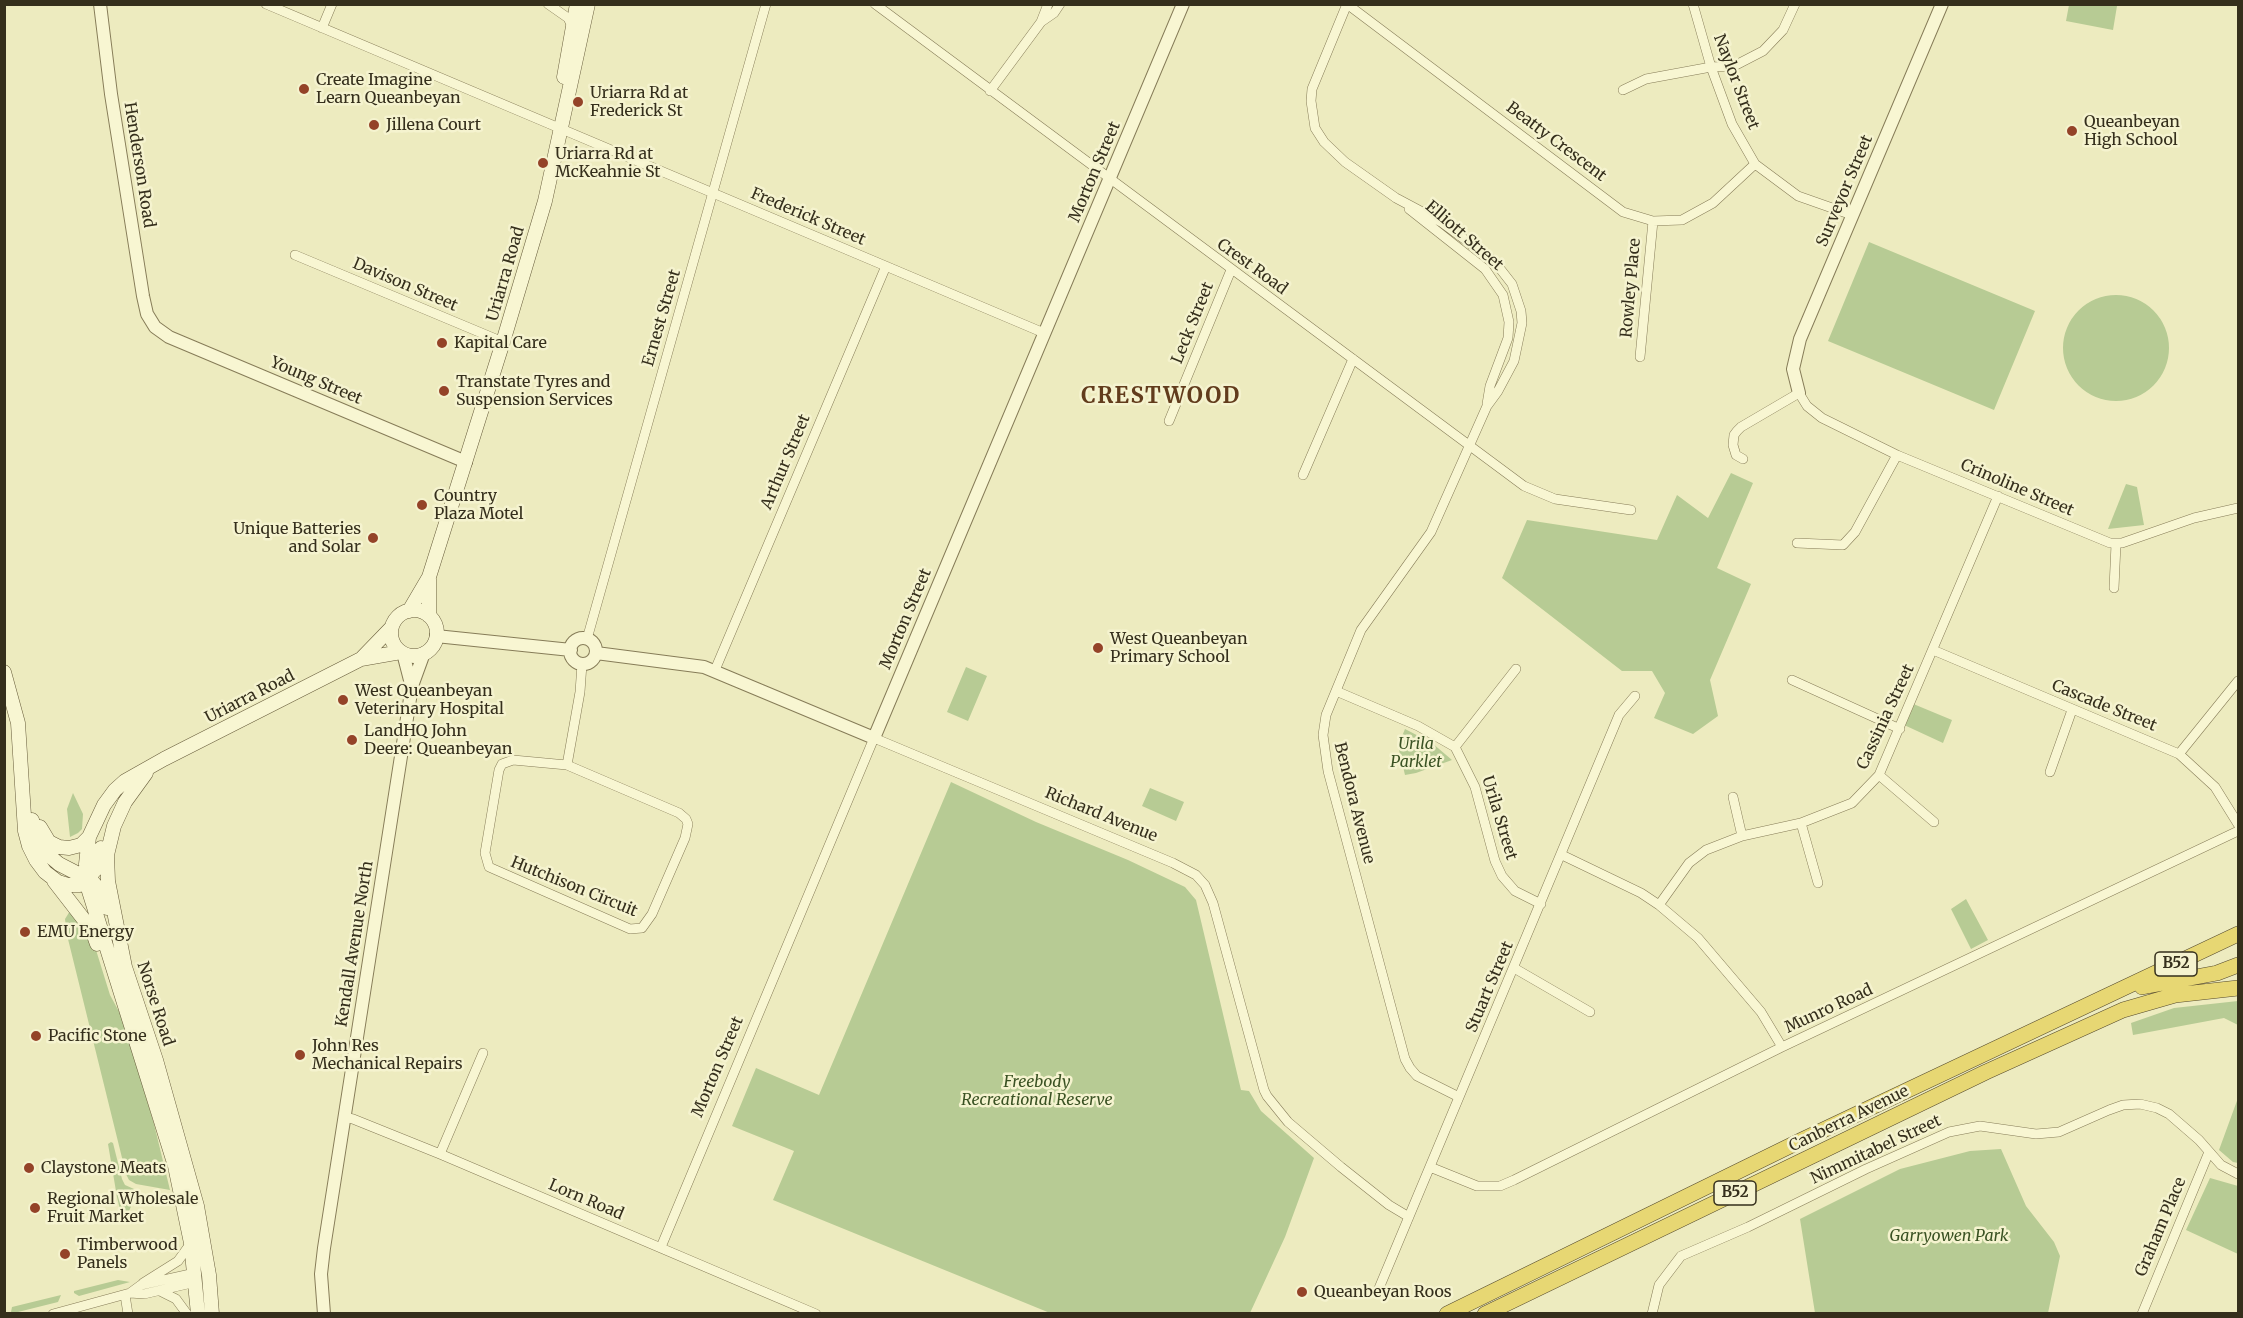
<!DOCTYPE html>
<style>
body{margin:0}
#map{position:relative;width:2243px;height:1318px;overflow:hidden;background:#edebbf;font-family:Merriweather,serif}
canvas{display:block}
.frame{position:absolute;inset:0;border:6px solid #352f1c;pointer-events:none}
</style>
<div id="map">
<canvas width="2243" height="1318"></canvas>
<div class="frame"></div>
</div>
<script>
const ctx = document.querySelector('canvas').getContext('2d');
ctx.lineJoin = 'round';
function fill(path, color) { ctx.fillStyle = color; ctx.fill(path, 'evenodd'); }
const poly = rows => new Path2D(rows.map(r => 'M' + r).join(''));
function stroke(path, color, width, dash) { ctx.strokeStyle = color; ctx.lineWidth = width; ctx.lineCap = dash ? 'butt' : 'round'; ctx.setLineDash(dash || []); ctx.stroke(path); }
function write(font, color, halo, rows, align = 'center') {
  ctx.font = font + ' Merriweather,serif'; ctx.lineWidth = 5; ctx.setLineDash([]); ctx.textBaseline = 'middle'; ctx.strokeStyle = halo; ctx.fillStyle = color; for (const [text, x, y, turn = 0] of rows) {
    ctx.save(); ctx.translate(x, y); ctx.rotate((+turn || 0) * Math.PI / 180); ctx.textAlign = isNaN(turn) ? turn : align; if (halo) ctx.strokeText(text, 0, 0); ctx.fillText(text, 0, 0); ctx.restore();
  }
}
const green = poly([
 [2106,4,2117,6,2113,30,2066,21,2069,5],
 [1869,242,2035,311,1994,410,1828,341],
 '2063 348a53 53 0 1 1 106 0a53 53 0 1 1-106 0Z',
 [1731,473,1753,483,1717,568,1751,584,1710,680,1718,716,1693,734,1654,718,1665,693,1652,671,1622,671,1502,578,1527,520,1657,540,1677,495,1708,518],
 [2126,484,2137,487,2144,525,2108,529],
 [966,667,987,676,968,721,947,712],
 [1911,703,1952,720,1943,743,1902,724],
 [1405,729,1432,743,1452,760,1416,773,1405,775,1398,746],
 [951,782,1036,822,1128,860,1185,887,1196,900,1241,1090,1249,1091,1261,1111,1314,1158,1285,1237,1250,1313,1050,1313,773,1200,794,1151,732,1126,756,1068,819,1095],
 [1150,788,1184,802,1176,821,1142,806],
 [73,793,83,814,82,829,78,833,70,837,67,809],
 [1966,899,1988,940,1971,949,1951,909],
 [70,911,84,926,96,950,110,995,123,1019,154,1124,170,1190,136,1184,129,1180,126,1174,67,935,65,919],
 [2238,1001,2238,1025,2224,1018,2133,1035,2131,1023,2174,1008],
 [2238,1098,2238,1163,2233,1162,2219,1150],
 [111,1142,113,1143,122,1179,125,1185,134,1189,132,1204,127,1216,121,1214,117,1197,108,1144],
 [2001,1149,2026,1206,2054,1242,2060,1256,2048,1313,1815,1313,1800,1219,1900,1169,1970,1151],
 [2210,1178,2238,1186,2238,1254,2186,1230],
 [118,1280,130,1282,79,1296,74,1293,74,1291],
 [61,1295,58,1302,14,1313,11,1312,12,1307]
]);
const minor = poly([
 [266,4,1044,333],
 [548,4,568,18,572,26],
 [875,4,1524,486,1555,499,1631,510],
 [1347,4,1312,89,1311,101,1315,128,1324,142,1345,162,1396,198,1441,222,1494,261,1512,284,1521,311,1522,323,1514,361,1498,391,1487,406,1431,532,1361,630,1326,715,1323,735,1328,771,1405,1059,1410,1068,1417,1076,1459,1097],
 [1347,4,1623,212,1653,221,1682,220,1713,203,1755,164],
 [1693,4,1711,67,1732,124,1755,164,1798,196,1852,215],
 [1041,22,1048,4],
 [322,28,332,4],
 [1623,90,1646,79,1711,67,1734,66,1763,51,1783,30,1795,4],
 [990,91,1041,22,1054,13,1060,4],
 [1409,209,1485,269,1503,295,1509,322,1508,338,1490,386,1487,404],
 [295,255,503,342],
 [1640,357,1653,221],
 [1169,421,1231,270],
 [1743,459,1736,455,1733,445,1734,435,1737,431,1741,427,1799,393,1807,406,1822,418,1897,455,2110,543,2122,543,2194,518,2238,508],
 [1303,475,1353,359],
 [1797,543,1843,545,1855,532,1897,455],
 [2114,588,2116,544],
 [587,639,766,4],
 [1933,650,2179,754,2215,787,2238,824],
 [715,670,886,266],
 [1792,680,1900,729],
 [1336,691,1418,726,1455,747,1475,787,1495,861,1502,876,1515,891,1541,904],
 [1455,747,1516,669],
 [2179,754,2238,681],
 [513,760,567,765,679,813,686,819,688,824,685,838,652,914,642,928,630,929,489,867,485,853,499,770,502,764,513,760],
 [567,765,580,692,582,664],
 [2050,772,2072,710],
 [1879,775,1934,822],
 [1733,797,1742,836],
 [1801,823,1818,883],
 [1562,855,1641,893,1659,905,1698,938,1761,1012,1782,1047],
 [1659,905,1689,863,1706,850,1742,836,1801,823,1852,803,1879,775,1998,496],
 [1514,968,1590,1012],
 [344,1117,353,1119,440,1154,816,1314],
 [440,1154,483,1053],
 [1430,1167,1477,1186,1500,1186,1514,1180,1782,1047,2238,831],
 [661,1247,874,738,1173,863,1196,875,1205,885,1213,903,1264,1090,1267,1096,1288,1122,1341,1167,1389,1205,1409,1217],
 [143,1283,178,1261,191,1243],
 [160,1291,176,1299,187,1314],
 [130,1293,141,1285,195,1273],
 [1377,1293,1619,715,1635,696],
 [125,1295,128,1314],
 [53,1314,130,1293,144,1294,196,1282],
 [1652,1314,1659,1285,1681,1256,1748,1227,1866,1169,1949,1132,1980,1126,2036,1134,2059,1132,2109,1110,2123,1105,2140,1104,2157,1108,2169,1114,2199,1140,2221,1165,2238,1174],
 [2142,1314,2209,1152]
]);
const tertiary = poly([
 [100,4,111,94,143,296,147,314,155,327,169,337,466,462],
 [1799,393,1793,369,1800,339,1942,4],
 [436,636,571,650],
 '570 651a13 13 0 1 1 26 0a13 13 0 1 1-26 0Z',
 [403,653,411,684],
 [596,653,704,667,874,738,1183,4],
 [324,1314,321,1274,324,1248,412,686,424,653]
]);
const secondary = poly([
 [564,77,577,4],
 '391 633a23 23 0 1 1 46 0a23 23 0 1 1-46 0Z',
 [409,611,429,577,503,342,545,201,588,4],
 [429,616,429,579],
 [361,659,391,628],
 [4,672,18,723,25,831,29,846,36,860,45,872,58,882,68,885,80,885,88,878,97,868,101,848],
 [146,773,125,802,114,826,107,855,108,881,125,967,156,1060,197,1206,209,1275,212,1314],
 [32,820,38,841,46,853,59,864,92,881,102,893,107,908],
 [40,827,49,842,59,847,69,848,81,845,89,837],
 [54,881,92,930,97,944],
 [198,1314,191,1243,175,1166,88,888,86,864,89,837,104,805,115,790,125,781,164,759,361,659,401,652]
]);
const trunk = poly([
 [2142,987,2217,973,2238,965],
 [1447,1314,1802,1140,2238,934],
 [1485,1314,1986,1072,2123,1010,2175,995,2238,988]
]);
const markers = [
 [304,89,6,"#944328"],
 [578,102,6,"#944328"],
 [374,125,6,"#944328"],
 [2072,131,6,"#944328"],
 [543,163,6,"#944328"],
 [442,343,6,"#944328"],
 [444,391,6,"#944328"],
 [422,505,6,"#944328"],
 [373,538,6,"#944328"],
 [1098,648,6,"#944328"],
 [343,700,6,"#944328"],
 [352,740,6,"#944328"],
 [25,932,6,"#944328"],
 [36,1036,6,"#944328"],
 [300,1055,6,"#944328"],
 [29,1168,6,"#944328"],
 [35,1208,6,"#944328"],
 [65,1254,6,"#944328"],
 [1302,1292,6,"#944328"]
];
const shields = [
 [2176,964,42],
 [1735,1193,42]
];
const shieldNames = [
 ["B52",2176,964],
 ["B52",1735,1193]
];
const poiNames = [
 ["Create Imagine",316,80],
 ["Learn Queanbeyan",316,98],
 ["Uriarra Rd at",590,93],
 ["Frederick St",590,111],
 ["Queanbeyan",2084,122],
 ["High School",2084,140],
 ["Jillena Court",386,125],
 ["Uriarra Rd at",555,154],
 ["McKeahnie St",555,172],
 ["Kapital Care",454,343],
 ["Transtate Tyres and",456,382],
 ["Suspension Services",456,400],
 ["Country",434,496],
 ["Plaza Motel",434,514],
 ["Unique Batteries",361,529,"right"],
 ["and Solar",361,547,"right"],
 ["West Queanbeyan",1110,639],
 ["Primary School",1110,657],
 ["West Queanbeyan",355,691],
 ["Veterinary Hospital",355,709],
 ["LandHQ John",364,731],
 ["Deere: Queanbeyan",364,749],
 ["EMU Energy",37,932],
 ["Pacific Stone",48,1036],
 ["John Res",312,1046],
 ["Mechanical Repairs",312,1064],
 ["Claystone Meats",41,1168],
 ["Regional Wholesale",47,1199],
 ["Fruit Market",47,1217],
 ["Timberwood",77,1245],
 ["Panels",77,1263],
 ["Queanbeyan Roos",1314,1292]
];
const streetNames = [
 ["Naylor Street",1736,82,69],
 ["Beatty Crescent",1556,142,37],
 ["Henderson Road",139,165,81],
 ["Morton Street",1095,172,-67],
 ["Surveyor Street",1845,191,-67],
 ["Frederick Street",808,217,23],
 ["Elliott Street",1464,236,41],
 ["Crest Road",1252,267,36],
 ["Uriarra Road",506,274,-74],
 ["Davison Street",405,285,23],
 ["Rowley Place",1631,288,-85],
 ["Ernest Street",662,318,-74],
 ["Leck Street",1193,323,-68],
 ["Young Street",316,381,23],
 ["Arthur Street",786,462,-67],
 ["Crinoline Street",2017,488,23],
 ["Morton Street",906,619,-67],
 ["Uriarra Road",250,697,-27],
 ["Cascade Street",2104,706,22],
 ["Cassinia Street",1886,717,-65],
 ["Bendora Avenue",1354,803,76],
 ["Richard Avenue",1101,815,22],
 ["Urila Street",1499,818,73],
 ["Hutchison Circuit",574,887,22],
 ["Kendall Avenue North",355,944,-81],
 ["Stuart Street",1490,987,-67],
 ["Norse Road",155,1004,72],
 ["Munro Road",1829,1009,-25],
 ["Morton Street",718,1067,-67],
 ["Canberra Avenue",1849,1119,-26],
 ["Nimmitabel Street",1876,1150,-25],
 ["Lorn Road",586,1200,23],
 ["Graham Place",2161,1227,-67]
];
const parkNames = [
 ["Urila",1416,744],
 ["Parklet",1416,762],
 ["Freebody",1037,1082],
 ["Recreational Reserve",1037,1100],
 ["Garryowen Park",1949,1236]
];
const districtNames = [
 ["CRESTWOOD",1161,397]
];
fill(green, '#b7cb94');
stroke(minor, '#867c58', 10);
stroke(tertiary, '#867c58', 14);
stroke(secondary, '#675c3b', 15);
stroke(trunk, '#53482c', 16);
stroke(minor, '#f8f6d2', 9);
stroke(tertiary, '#f8f6d2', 12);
stroke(secondary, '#f8f6d2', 14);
stroke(trunk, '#e7d773', 15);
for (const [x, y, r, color] of markers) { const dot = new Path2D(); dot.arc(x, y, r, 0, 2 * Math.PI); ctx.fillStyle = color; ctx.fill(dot); stroke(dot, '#f5f3cf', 2); }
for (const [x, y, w] of shields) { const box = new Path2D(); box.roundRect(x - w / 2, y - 12, w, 24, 4.5); ctx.fillStyle = '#f5f3cf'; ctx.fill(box); stroke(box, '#352f1c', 1.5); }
write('bold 15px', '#352f1c', null, shieldNames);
write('16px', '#352f1c', '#f5f3cf', poiNames, 'left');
write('16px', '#352f1c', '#f5f3cf', streetNames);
write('italic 16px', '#3a5223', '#f5f3cf', parkNames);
ctx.letterSpacing = '1.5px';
write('bold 22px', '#623c1c', '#f5f3cf', districtNames);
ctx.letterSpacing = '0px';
</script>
